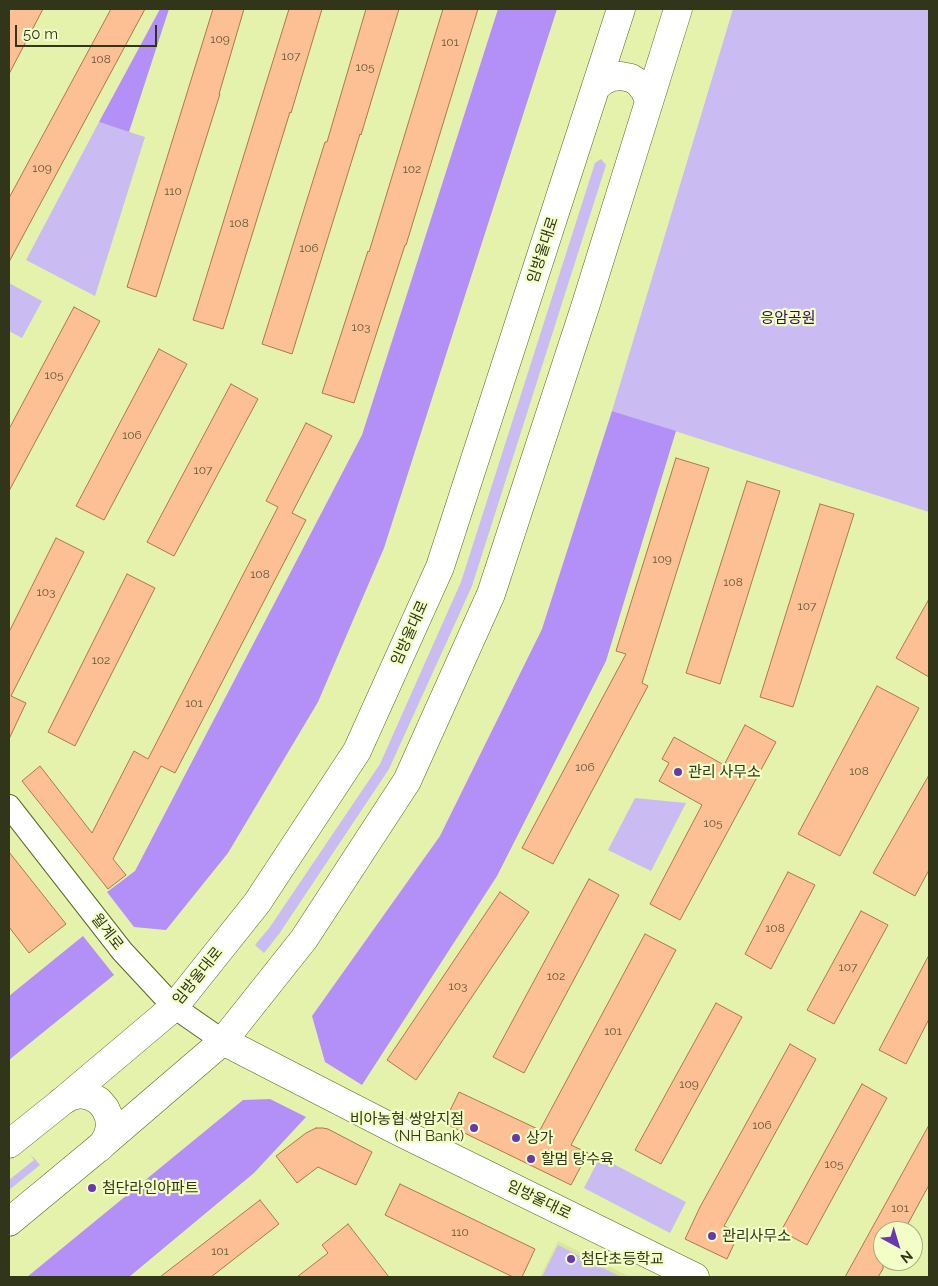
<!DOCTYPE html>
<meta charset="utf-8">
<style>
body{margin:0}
#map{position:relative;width:938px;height:1286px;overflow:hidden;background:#e4f2ac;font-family:Raleway,sans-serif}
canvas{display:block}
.frame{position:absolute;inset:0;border:10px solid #31361a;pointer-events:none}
.north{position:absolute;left:873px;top:1221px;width:50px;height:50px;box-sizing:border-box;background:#f2fec6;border:1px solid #a5ae81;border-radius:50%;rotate:141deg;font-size:14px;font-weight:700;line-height:20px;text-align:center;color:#31361a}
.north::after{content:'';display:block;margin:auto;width:18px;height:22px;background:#6838b0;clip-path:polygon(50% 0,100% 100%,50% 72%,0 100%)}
.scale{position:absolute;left:15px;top:25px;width:142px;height:22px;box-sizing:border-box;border:2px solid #31361a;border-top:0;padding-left:6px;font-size:15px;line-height:18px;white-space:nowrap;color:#31361a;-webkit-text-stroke:4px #f2fec6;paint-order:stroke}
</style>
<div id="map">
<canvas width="938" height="1286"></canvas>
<div class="frame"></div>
<div class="north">N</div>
<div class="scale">50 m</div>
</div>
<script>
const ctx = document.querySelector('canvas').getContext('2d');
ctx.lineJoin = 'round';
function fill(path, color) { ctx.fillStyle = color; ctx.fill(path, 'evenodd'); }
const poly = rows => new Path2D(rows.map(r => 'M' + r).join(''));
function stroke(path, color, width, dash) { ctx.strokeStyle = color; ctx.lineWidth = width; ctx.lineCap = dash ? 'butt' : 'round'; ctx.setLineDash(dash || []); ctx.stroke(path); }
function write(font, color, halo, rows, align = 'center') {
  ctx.font = font + ' Raleway,"Noto Sans KR",sans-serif'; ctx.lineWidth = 4.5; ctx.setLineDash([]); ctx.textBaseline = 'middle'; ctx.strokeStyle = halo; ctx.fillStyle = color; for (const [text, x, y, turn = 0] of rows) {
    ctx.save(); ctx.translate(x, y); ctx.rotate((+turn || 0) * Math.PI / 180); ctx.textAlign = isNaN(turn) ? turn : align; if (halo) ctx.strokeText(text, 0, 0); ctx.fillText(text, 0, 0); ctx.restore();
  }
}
const built = poly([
 [558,1241,630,1277,540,1277]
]);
const green = poly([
 [733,9,929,9,929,512,612,411],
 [99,122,145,137,95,296,26,260],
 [601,159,606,165,472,586,389,769,279,934,264,953,255,945,270,927,380,764,461,582,595,163],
 [9,283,42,301,22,338,9,331],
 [635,798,686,803,651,871,608,850],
 [30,1155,35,1159,40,1165,9,1190,9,1180,34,1160],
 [600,1157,686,1202,670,1233,584,1188],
 [558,1245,621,1277,542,1277]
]);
const forest = poly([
 [160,9,169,9,129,132,99,122],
 [498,9,557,9,384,548,318,702,228,853,166,930,134,927,107,892,135,871,362,435],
 [612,411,676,431,606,661,497,876,362,1085,325,1062,312,1016,440,836,542,629],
 [83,936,114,975,9,1060,9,996],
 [270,1099,306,1117,254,1173,129,1277,27,1277,243,1100]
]);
const building = poly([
 [9,9,43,9,9,74,9,9],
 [111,9,145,9,9,262,9,198,111,9],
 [213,9,244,9,219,94,220,94,156,297,127,287,213,9],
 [289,9,322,9,291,113,290,112,223,329,193,320,289,9],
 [366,9,399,9,361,135,360,134,292,354,262,344,325,142,327,142,366,9],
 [443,9,478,9,406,245,405,245,354,403,322,393,368,251,369,252,443,9],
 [74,307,100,321,9,491,9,429,74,307],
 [159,349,187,364,104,520,76,506,159,349],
 [231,384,258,399,174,556,147,542,231,384],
 [306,423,332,436,292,513,306,520,175,773,161,766,113,859,126,875,108,889,22,781,40,766,92,833,134,751,148,759,278,507,266,501,306,423],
 [676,458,709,468,642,683,648,686,553,864,522,848,626,654,616,651,676,458],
 [747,481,780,491,720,684,686,673,747,481],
 [820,504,854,514,793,707,760,697,820,504],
 [56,538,84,552,11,696,26,703,9,739,9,632,56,538],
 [127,574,155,588,75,746,48,732,127,574],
 [929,599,929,677,896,658,929,599],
 [877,686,919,708,840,856,798,834,877,686],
 [745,725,776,742,680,920,650,904,702,805,659,781,669,763,662,759,674,737,724,765,745,725],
 [929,775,929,870,915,896,873,873,929,775],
 [9,852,66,924,29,953,9,927,9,852],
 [788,872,815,885,771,969,745,954,788,872],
 [589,879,619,895,524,1073,493,1057,589,879],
 [500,892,529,912,416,1080,387,1060,500,892],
 [861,911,888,925,834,1024,807,1010,861,911],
 [645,934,676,950,571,1145,588,1153,571,1185,444,1123,459,1092,540,1130,645,934],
 [929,955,929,1019,906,1064,879,1050,929,955],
 [716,1003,742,1017,661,1164,635,1150,716,1003],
 [790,1044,816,1059,724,1226,739,1233,727,1259,685,1239,700,1207,790,1044],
 [862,1084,887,1098,807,1245,781,1231,862,1084],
 [929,1125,929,1185,904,1231,883,1231,883,1269,878,1277,845,1277,929,1125],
 [316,1128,323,1128,328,1129,372,1152,356,1185,318,1167,297,1183,276,1156,306,1133,316,1128],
 [400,1184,535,1249,522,1277,513,1277,385,1215,400,1184],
 [260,1200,279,1224,211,1277,160,1277,260,1200],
 [348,1224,389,1277,297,1277,328,1253,322,1245,348,1224]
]);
const street = poly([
 [9,806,122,951,174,1007,223,1041]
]);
const secondary = poly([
 [596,87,603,81,612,77,621,76,631,78,639,83,645,91,649,101],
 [223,1041,400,1132,695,1277],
 [61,1102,71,1096,81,1094,90,1096,99,1101,105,1108,109,1117,110,1126,108,1135,103,1144,99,1148],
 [9,1144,59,1104,174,1007,257,903,357,751,440,567,621,9],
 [9,1222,96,1150,223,1041,304,939,407,781,491,594,586,304,678,9]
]);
const markers = [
 [678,772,5,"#6838b0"],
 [474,1128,5,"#6838b0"],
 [516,1138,5,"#6838b0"],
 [531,1159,5,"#6838b0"],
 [92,1188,5,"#6838b0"],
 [712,1236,5,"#6838b0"],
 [571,1259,5,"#6838b0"]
];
const numberNames = [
 ["109",220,39],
 ["101",450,42],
 ["107",291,56],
 ["108",101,59],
 ["105",365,67],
 ["109",42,168],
 ["102",412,169],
 ["110",173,191],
 ["108",239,223],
 ["106",309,248],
 ["103",361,327],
 ["105",54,375],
 ["106",132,435],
 ["107",203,470],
 ["109",662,559],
 ["108",260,574],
 ["108",733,582],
 ["103",46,592],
 ["107",807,606],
 ["102",101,660],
 ["101",194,703],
 ["106",585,767],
 ["108",859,771],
 ["105",713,823],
 ["108",775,928],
 ["107",848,967],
 ["102",556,976],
 ["103",458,986],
 ["101",613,1031],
 ["109",689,1084],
 ["106",762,1125],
 ["105",834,1164],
 ["101",900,1208],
 ["110",460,1232],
 ["101",220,1251]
];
const streetNames = [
 ["임방울대로",543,250,-72],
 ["임방울대로",410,633,-66],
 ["월계로",107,932,52],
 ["임방울대로",198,976,-51],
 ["임방울대로",539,1200,26]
];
const parkNames = [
 ["응암공원",788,318]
];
const poiNames = [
 ["관리 사무소",688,772],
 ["비아농협 쌍암지점",464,1119,"right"],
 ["(NH Bank)",464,1136,"right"],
 ["상가",526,1138],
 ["할멈 탕수육",541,1159],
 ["첨단라인아파트",102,1188],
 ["관리사무소",722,1236],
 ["첨단초등학교",581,1259]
];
fill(built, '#d9e79a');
fill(green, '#cabbf2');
fill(forest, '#b290f8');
fill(building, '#fdc094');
stroke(building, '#ae764b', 1);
stroke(street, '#5c6623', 24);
stroke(secondary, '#5c6623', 29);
stroke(street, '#fff', 22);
stroke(secondary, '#fff', 28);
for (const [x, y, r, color] of markers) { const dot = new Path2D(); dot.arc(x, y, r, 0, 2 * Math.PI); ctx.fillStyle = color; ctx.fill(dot); stroke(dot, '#f2fec6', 2); }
write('12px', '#645838', null, numberNames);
write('15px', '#31361a', '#f2fec6', streetNames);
write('15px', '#340665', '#f2fec6', parkNames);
write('15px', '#31361a', '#f2fec6', poiNames, 'left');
</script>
